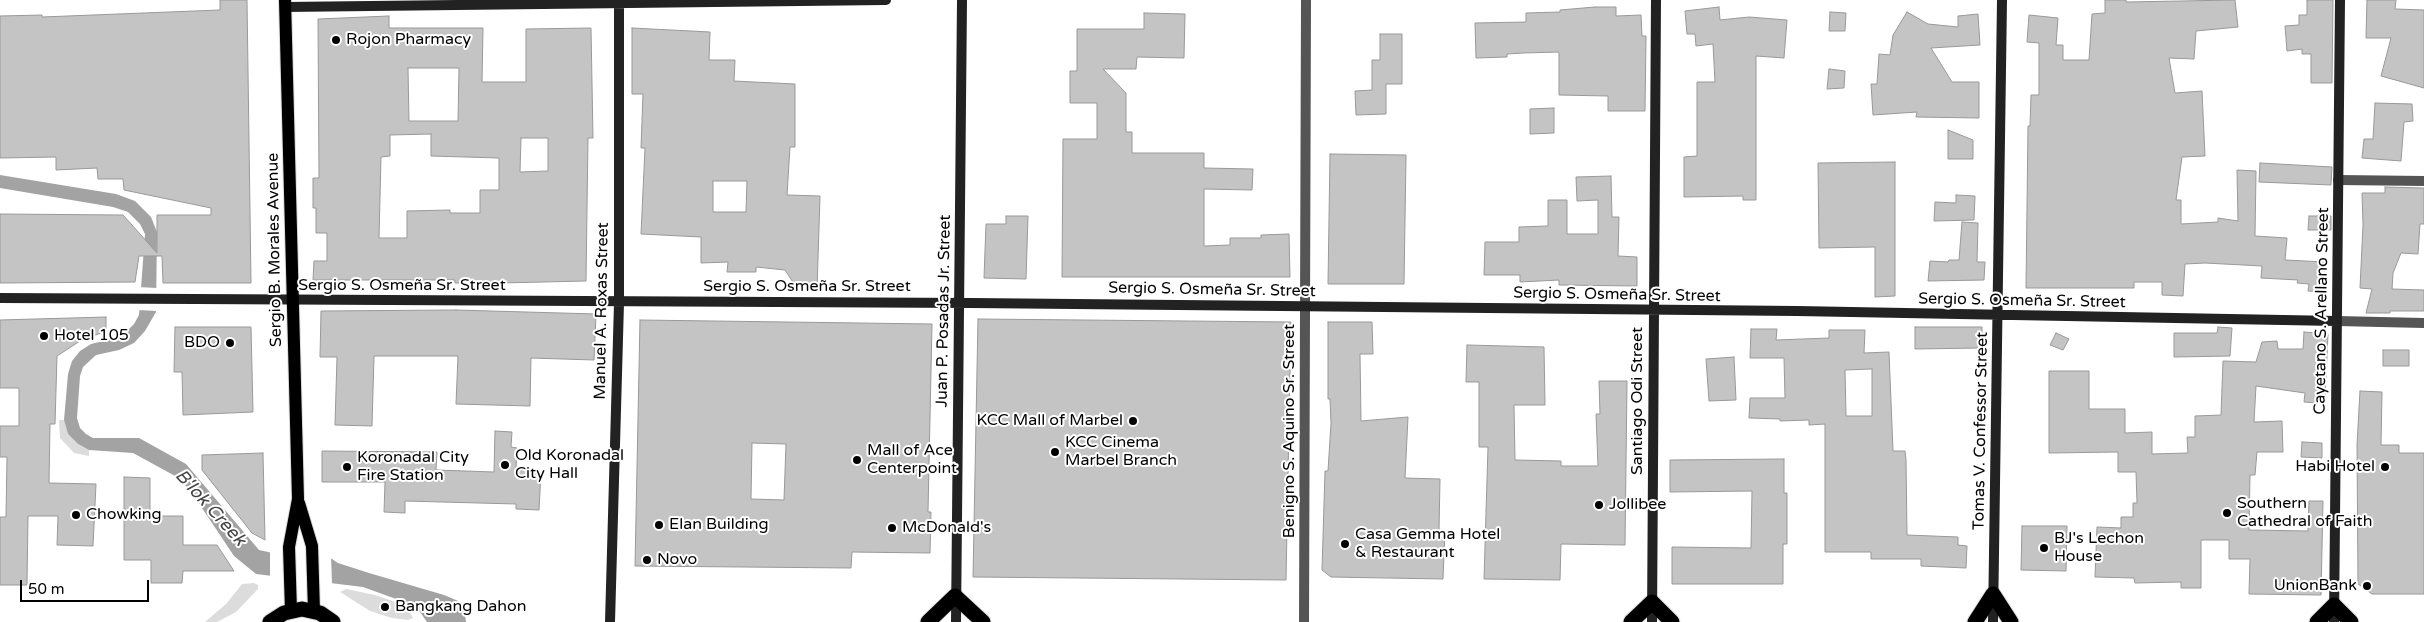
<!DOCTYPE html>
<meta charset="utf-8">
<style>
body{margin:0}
#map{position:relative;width:2424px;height:622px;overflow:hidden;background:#fff;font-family:"Varela Round",sans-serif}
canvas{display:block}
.scale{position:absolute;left:20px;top:580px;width:129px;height:22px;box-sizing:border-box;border:2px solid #000;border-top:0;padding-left:6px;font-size:15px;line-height:18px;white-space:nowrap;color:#000;-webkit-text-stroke:4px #fff;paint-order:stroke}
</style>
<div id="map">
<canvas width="2424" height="622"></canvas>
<div class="scale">50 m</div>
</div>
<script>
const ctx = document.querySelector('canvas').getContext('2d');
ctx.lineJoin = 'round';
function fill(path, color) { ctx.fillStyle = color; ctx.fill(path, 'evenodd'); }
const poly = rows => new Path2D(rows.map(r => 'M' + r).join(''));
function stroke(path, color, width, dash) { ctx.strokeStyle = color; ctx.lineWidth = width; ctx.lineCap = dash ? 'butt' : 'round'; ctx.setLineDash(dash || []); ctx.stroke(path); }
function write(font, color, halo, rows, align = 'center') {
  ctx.font = font + ' "Varela Round",sans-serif'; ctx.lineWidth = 4; ctx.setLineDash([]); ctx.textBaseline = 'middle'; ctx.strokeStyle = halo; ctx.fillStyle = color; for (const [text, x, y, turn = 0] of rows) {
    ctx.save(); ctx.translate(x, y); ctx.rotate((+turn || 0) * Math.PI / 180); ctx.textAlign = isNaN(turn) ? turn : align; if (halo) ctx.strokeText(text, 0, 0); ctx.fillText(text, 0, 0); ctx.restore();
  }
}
const green = poly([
 [59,420,64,420,68,434,78,444,89,450,89,456,74,453,60,438],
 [254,583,258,585,258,589,236,612,217,622,205,622,226,604,242,584],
 [346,589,375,595,398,603,408,609,413,618,408,620,392,618,370,611,340,592]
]);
const water = poly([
 [0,175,116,194,135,201,151,217,157,232,156,312,145,331,134,343,119,350,96,355,83,367,80,376,77,418,80,428,86,434,93,438,139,438,186,464,259,550,282,555,326,555,338,563,369,573,444,595,463,603,466,622,427,622,420,612,410,604,363,587,256,574,234,556,190,490,177,477,133,453,89,450,78,444,68,434,64,420,68,374,72,361,80,351,91,344,116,338,126,332,134,324,139,315,145,234,140,224,128,212,113,207,0,188]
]);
const pier = poly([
 [138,287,157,288,157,311,138,310],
 [270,551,326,553,331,556,332,584,270,579]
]);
const building = poly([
 [220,0,247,0,251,283,163,283,162,256,139,256,135,282,0,283,0,214,123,215,157,253,157,215,211,215,211,208,124,190,123,179,98,179,97,168,56,170,56,157,0,158,0,16,42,15,42,17,220,10,220,0],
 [2105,0,2126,0,2126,2,2235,0,2238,27,2196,31,2194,59,2169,58,2175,93,2202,91,2205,156,2182,157,2176,200,2181,200,2181,224,2218,222,2218,218,2238,221,2237,170,2256,171,2255,236,2287,238,2285,260,2325,262,2323,292,2308,291,2309,284,2297,283,2298,280,2261,278,2262,266,2205,263,2185,264,2183,296,2162,295,2162,282,2134,282,2134,288,2026,288,2028,126,2030,126,2031,95,2039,95,2039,43,2027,42,2029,15,2058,18,2056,45,2063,45,2063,60,2089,60,2092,14,2105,13,2105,0],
 [2307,0,2333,0,2332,83,2311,83,2311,54,2302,54,2302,49,2287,51,2285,26,2299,25,2299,15,2307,15,2307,0],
 [2367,0,2396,0,2395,9,2424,10,2424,88,2381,76,2391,38,2366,38,2367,0],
 [1595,7,1616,7,1616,16,1641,15,1642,36,1646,36,1645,111,1608,111,1608,96,1559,95,1559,52,1523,53,1507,54,1507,57,1476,58,1475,23,1526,22,1526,13,1560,12,1560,10,1595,7],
 [1719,7,1720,20,1749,17,1787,20,1784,58,1756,56,1756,200,1743,200,1743,196,1684,197,1684,157,1697,156,1697,82,1715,82,1713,44,1696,46,1695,34,1687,34,1685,11,1719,7],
 [1830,12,1846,13,1845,31,1829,31,1830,12],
 [1907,12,1928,24,1958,27,1958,16,1978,14,1980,45,1931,48,1952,82,1979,82,1979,118,1916,117,1917,112,1873,115,1871,84,1877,84,1879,54,1890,55,1893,35,1907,12],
 [1144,13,1185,14,1184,58,1137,57,1136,69,1103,69,1126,93,1126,132,1132,132,1132,153,1204,153,1204,168,1253,169,1252,190,1204,189,1204,246,1230,245,1230,238,1261,238,1261,235,1289,234,1290,277,1062,277,1063,139,1097,139,1097,103,1070,103,1070,71,1077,71,1077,29,1144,29,1144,13],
 [389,16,389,28,483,28,482,82,526,82,526,29,591,28,593,138,588,138,586,281,500,283,455,283,455,280,313,280,314,261,327,261,327,233,316,233,316,208,313,208,313,178,319,178,318,19,389,16],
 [408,68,459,68,458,121,409,121,408,68],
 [431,134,431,156,499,158,499,190,480,190,480,213,450,213,450,210,407,211,407,238,379,238,381,157,390,156,390,135,431,134],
 [521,138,548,138,548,171,520,172,521,138],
 [632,28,710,32,709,60,735,60,734,81,795,84,795,147,790,147,787,195,820,196,817,290,798,290,785,270,756,267,756,272,727,272,728,262,701,263,701,237,641,234,645,148,641,148,643,94,632,94,632,28],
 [713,181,747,181,746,212,713,212,713,181],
 [1380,34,1402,34,1402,84,1386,84,1386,114,1356,115,1355,91,1372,90,1372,60,1380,60,1380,34],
 [1829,69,1845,71,1844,88,1827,89,1829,69],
 [2375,103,2412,104,2413,121,2404,122,2401,161,2362,158,2364,139,2373,139,2375,103],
 [1554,108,1554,133,1530,134,1530,109,1554,108],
 [1948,130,1973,140,1973,159,1948,159,1948,130],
 [1330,154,1406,155,1404,284,1328,284,1330,154],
 [1895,162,1895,296,1875,297,1875,247,1819,248,1818,163,1895,162],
 [2260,163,2332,167,2331,185,2259,182,2260,163],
 [1611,176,1612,217,1619,217,1618,256,1637,257,1637,286,1559,285,1559,280,1520,282,1520,275,1484,275,1485,242,1519,242,1519,227,1548,226,1548,200,1567,200,1567,234,1598,234,1598,200,1577,201,1576,177,1611,176],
 [2385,187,2424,188,2424,224,2420,224,2418,254,2401,253,2393,273,2392,289,2424,290,2424,311,2390,311,2390,313,2366,313,2372,289,2360,288,2363,225,2362,193,2385,193,2385,187],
 [1956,195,1975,196,1974,220,1934,221,1935,202,1956,203,1956,195],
 [1006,216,1028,216,1026,279,984,278,986,224,1006,224,1006,216],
 [2309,216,2331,216,2331,230,2308,230,2309,216],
 [1962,222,1978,223,1977,262,1985,262,1984,280,1928,281,1930,261,1948,262,1949,260,1959,260,1962,222],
 [456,310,596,314,594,360,531,358,530,406,456,404,458,356,374,356,372,426,335,425,337,357,320,357,321,311,456,310],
 [106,317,106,331,80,341,57,356,55,424,50,424,49,483,96,484,93,546,57,545,58,516,28,516,27,585,0,585,0,517,6,517,7,457,0,457,0,426,19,426,19,388,0,388,0,320,106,317],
 [978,319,1291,322,1286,580,973,577,978,319],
 [640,320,932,324,928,512,931,512,930,553,852,552,851,568,635,566,640,320],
 [752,443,786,444,784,500,751,499,752,443],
 [1328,322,1372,322,1373,354,1360,354,1361,421,1408,417,1405,478,1440,479,1439,531,1445,531,1443,579,1331,577,1322,570,1325,471,1328,471,1331,423,1330,399,1328,399,1328,322],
 [175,327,251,327,253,412,183,415,182,372,174,372,175,327],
 [1915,327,1982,327,1982,348,1915,349,1915,327],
 [2218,327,2232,328,2230,356,2174,357,2174,333,2217,333,2218,327],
 [1751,329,1777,329,1776,340,1829,338,1829,330,1865,330,1864,353,1889,352,1893,451,1905,451,1906,460,1907,535,1958,537,1958,545,1967,546,1966,568,1921,566,1921,559,1871,559,1871,552,1825,552,1825,424,1809,425,1809,420,1780,421,1780,419,1749,418,1750,398,1785,398,1784,358,1750,358,1751,329],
 [1872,369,1872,416,1846,416,1845,370,1872,369],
 [2304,332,2328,334,2325,399,2318,399,2317,403,2304,402,2305,393,2256,386,2254,422,2282,421,2283,452,2257,452,2255,475,2250,475,2249,530,2308,531,2309,501,2323,501,2321,595,2249,594,2250,559,2229,559,2229,540,2201,540,2201,588,2181,588,2181,582,2135,583,2134,578,2095,577,2097,527,2121,528,2121,517,2133,517,2133,503,2137,503,2136,472,2118,472,2118,452,2049,453,2049,371,2089,371,2089,409,2125,409,2125,433,2152,432,2152,454,2188,453,2187,437,2195,437,2195,416,2221,415,2223,361,2256,362,2262,342,2277,341,2278,349,2303,349,2304,332],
 [2056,333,2069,339,2063,350,2050,345,2056,333],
 [1467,345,1544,347,1545,405,1514,405,1515,460,1561,461,1561,466,1598,466,1596,414,1600,414,1599,381,1627,381,1625,545,1561,544,1560,580,1484,579,1488,447,1479,447,1479,382,1466,382,1467,345],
 [2383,350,2409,350,2409,366,2383,366,2383,350],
 [1734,357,1736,400,1709,401,1706,359,1734,357],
 [2360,391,2382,392,2381,445,2399,445,2399,453,2424,453,2424,594,2372,594,2358,584,2357,445,2360,391],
 [495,431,512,432,511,447,517,448,516,470,541,472,539,510,516,509,516,504,405,501,405,513,384,512,385,482,322,482,322,451,437,452,436,470,494,472,495,431],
 [2302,442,2322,443,2322,458,2301,457,2302,442],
 [263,453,265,540,252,533,202,470,202,455,263,453],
 [1784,459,1784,493,1787,493,1787,544,1783,544,1783,584,1672,584,1672,547,1751,548,1752,491,1670,492,1670,460,1784,459],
 [124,477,150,478,150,516,183,516,183,545,217,545,234,571,183,571,182,583,151,583,151,560,124,560,124,477],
 [2022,526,2067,526,2066,571,2021,570,2022,526]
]);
const street = poly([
 [2338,180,2424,181],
 [2337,321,2424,323],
 [1304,622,1306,0]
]);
const secondary = poly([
 [285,7,886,0],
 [0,298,971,303,1797,311,2337,321],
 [610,622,619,303,619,0],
 [956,622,962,0],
 [1652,622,1656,0],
 [1993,622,2002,0],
 [2334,622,2340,0]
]);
const primary = poly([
 [285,0,298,499,289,547,291,611],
 [299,503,312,546,314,611]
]);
const highway = poly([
 [270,622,284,613,302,609,320,613,333,622],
 [928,622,955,596,983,622],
 [1631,622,1652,602,1672,622],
 [1975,622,1993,594,2011,622],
 [2317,622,2334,605,2351,622]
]);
const markers = [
 [336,40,5,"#000"],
 [44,336,5,"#000"],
 [230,343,5,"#000"],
 [1133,421,5,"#000"],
 [1055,452,5,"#000"],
 [857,460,5,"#000"],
 [505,465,5,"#000"],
 [347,467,5,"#000"],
 [2385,467,5,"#000"],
 [1599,505,5,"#000"],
 [2227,513,5,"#000"],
 [76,515,5,"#000"],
 [659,525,5,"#000"],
 [892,528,5,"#000"],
 [1345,544,5,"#000"],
 [2044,548,5,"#000"],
 [647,560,5,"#000"],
 [2367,586,5,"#000"],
 [385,607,5,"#000"]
];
const poiNames = [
 ["Rojon Pharmacy",346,40],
 ["Hotel 105",54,336],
 ["BDO",220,343,"right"],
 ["KCC Mall of Marbel",1123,421,"right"],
 ["KCC Cinema",1065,443],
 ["Marbel Branch",1065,461],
 ["Mall of Ace",867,451],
 ["Centerpoint",867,469],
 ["Old Koronadal",515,456],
 ["City Hall",515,474],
 ["Koronadal City",357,458],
 ["Fire Station",357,476],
 ["Habi Hotel",2375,467,"right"],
 ["Southern",2237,504],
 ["Cathedral of Faith",2237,522],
 ["Jollibee",1609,505],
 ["Chowking",86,515],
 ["Elan Building",669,525],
 ["McDonald's",902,528],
 ["Casa Gemma Hotel",1355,535],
 ["& Restaurant",1355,553],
 ["BJ's Lechon",2054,539],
 ["House",2054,557],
 ["Novo",657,560],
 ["UnionBank",2357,586,"right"],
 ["Bangkang Dahon",395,607]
];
const streetNames = [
 ["Sergio B. Morales Avenue",275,250,-91],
 ["Sergio S. Osmeña Sr. Street",402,286],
 ["Sergio S. Osmeña Sr. Street",807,287],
 ["Sergio S. Osmeña Sr. Street",1212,290,1],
 ["Sergio S. Osmeña Sr. Street",1617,295,1],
 ["Sergio S. Osmeña Sr. Street",2022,301,1],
 ["Manuel A. Roxas Street",602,311,-89],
 ["Juan P. Posadas Jr. Street",944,311,-89],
 ["Cayetano S. Arellano Street",2322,311,-89],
 ["Santiago Odi Street",1638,401,-90],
 ["Benigno S. Aquino Sr. Street",1290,431,-90],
 ["Tomas V. Confessor Street",1981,431,-89]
];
const waterNames = [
 ["B'lok Creek",210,508,48]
];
fill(green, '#dcdcdc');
fill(water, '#a3a3a3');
fill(pier, '#fff');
fill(building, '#c4c4c4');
stroke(building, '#999', 1);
stroke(primary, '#dbdbdb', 14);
stroke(highway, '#dbdbdb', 17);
stroke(street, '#555', 10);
stroke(secondary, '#222', 10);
stroke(primary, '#000', 12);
stroke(highway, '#000', 15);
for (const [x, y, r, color] of markers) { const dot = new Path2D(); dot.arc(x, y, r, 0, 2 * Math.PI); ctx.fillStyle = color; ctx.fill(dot); stroke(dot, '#fff', 2); }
write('16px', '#000', '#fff', poiNames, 'left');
write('16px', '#000', '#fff', streetNames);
write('italic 18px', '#444', '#fff', waterNames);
</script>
